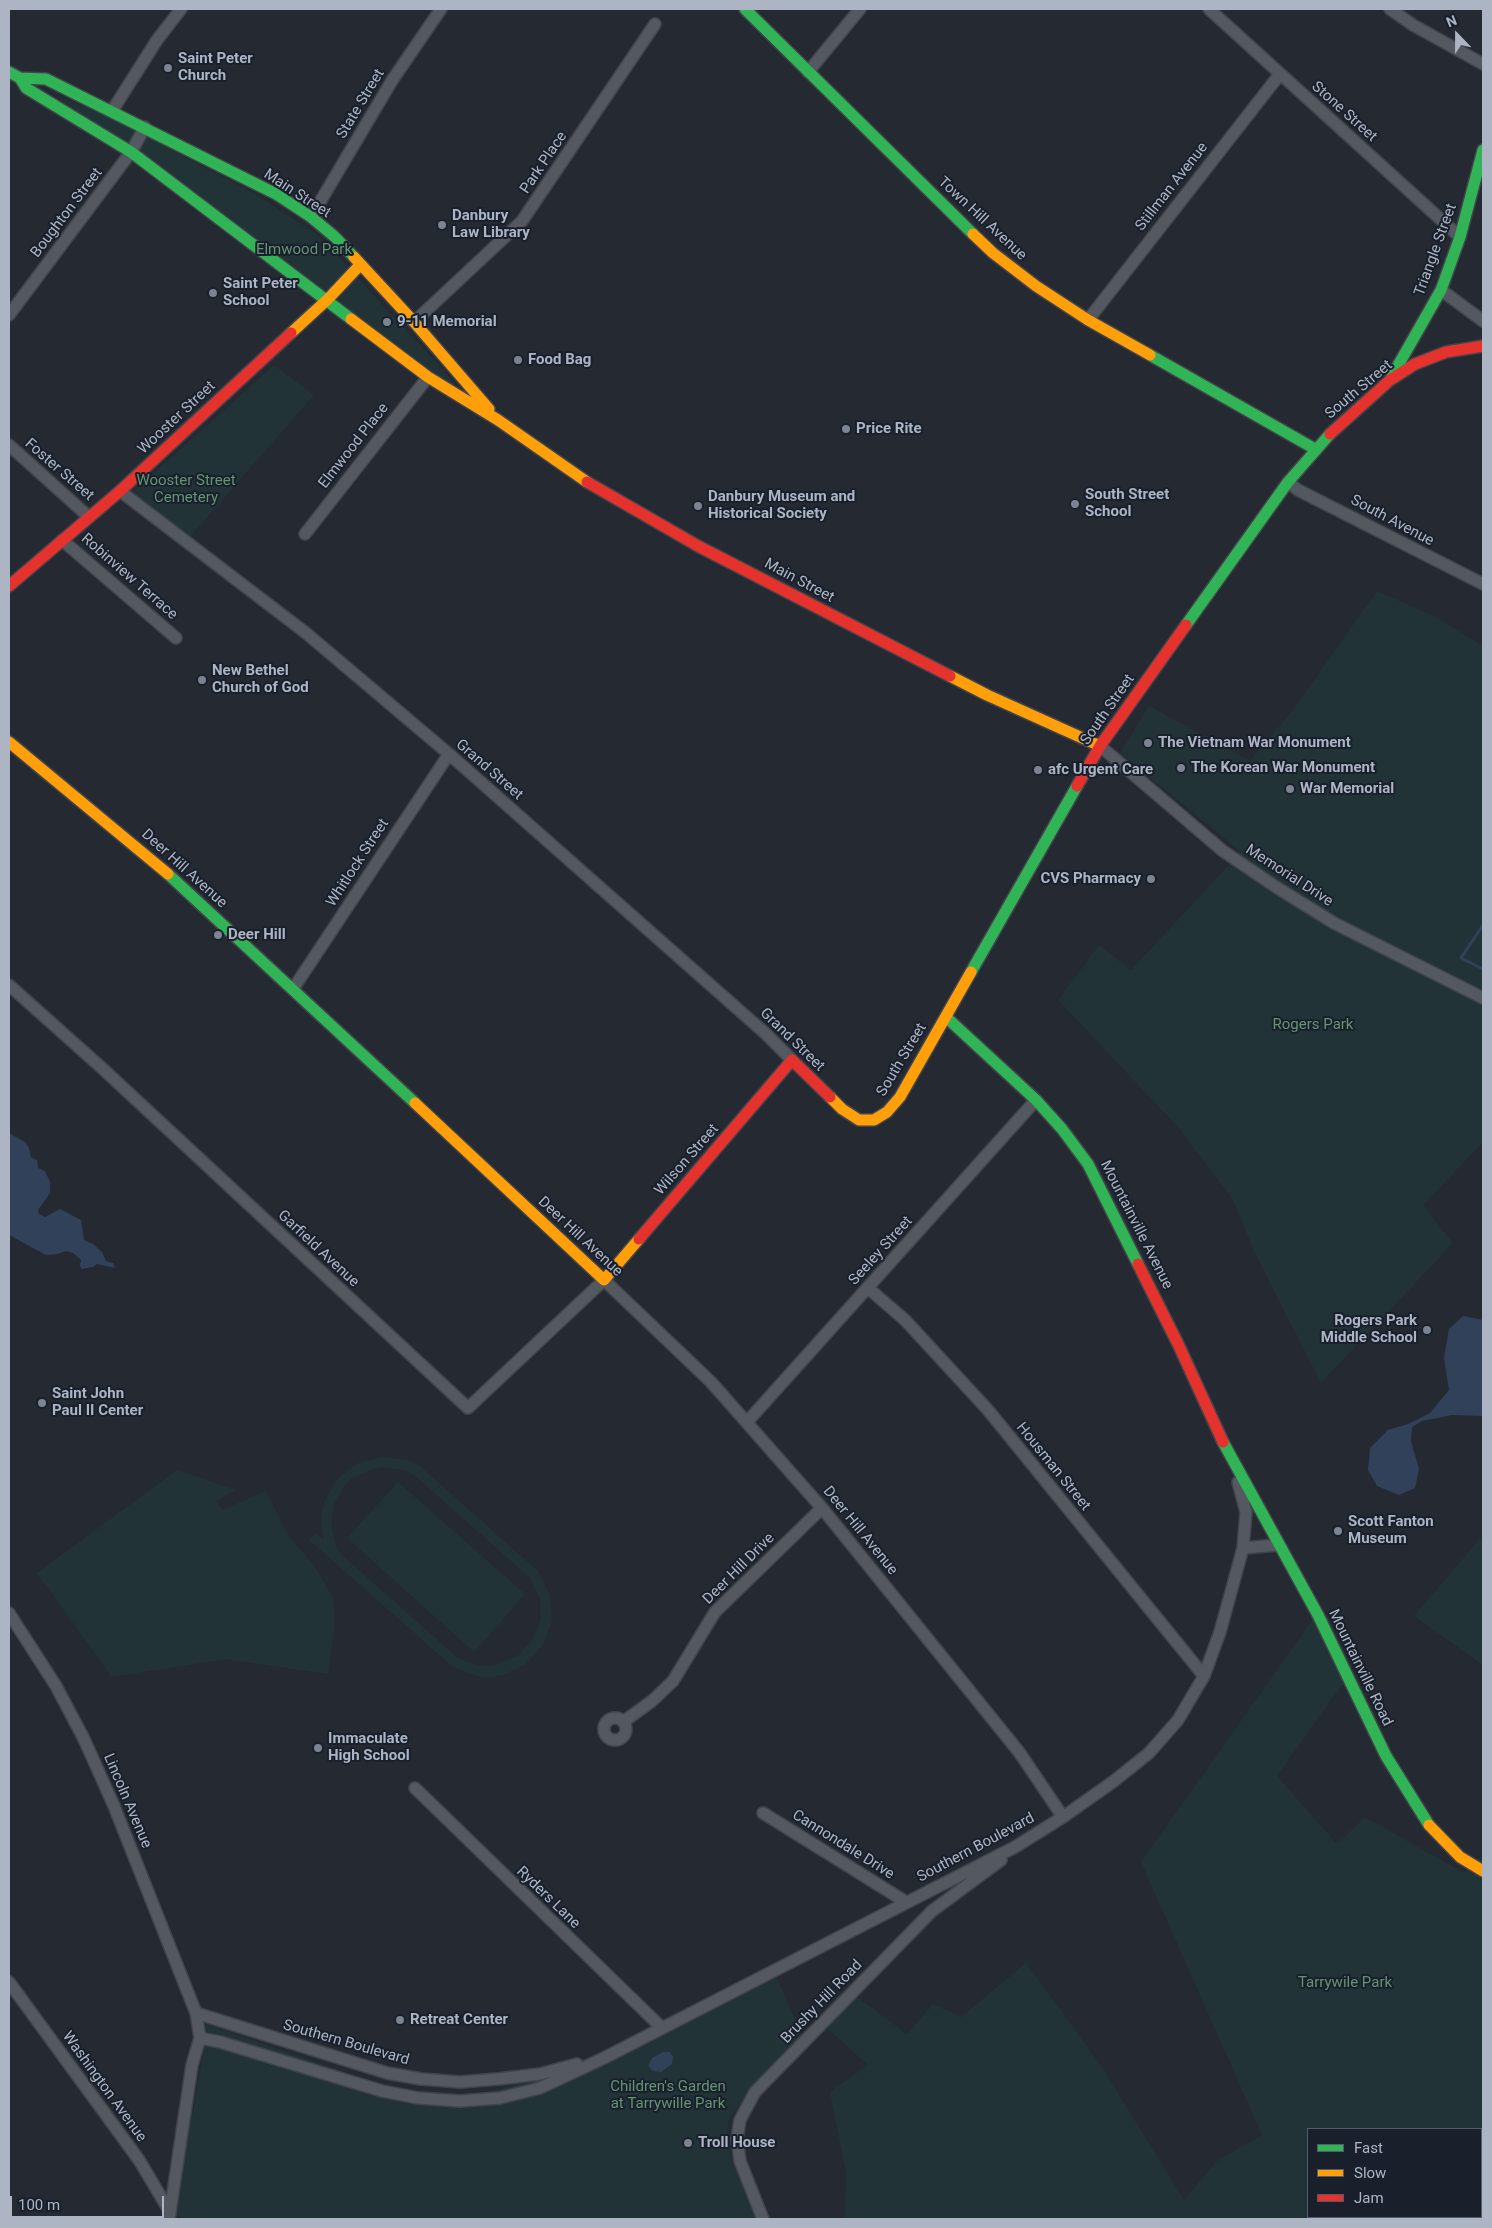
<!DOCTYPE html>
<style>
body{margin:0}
#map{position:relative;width:1492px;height:2228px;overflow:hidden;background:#252932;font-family:Roboto,sans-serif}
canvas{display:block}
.frame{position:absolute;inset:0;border:10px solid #adb5c4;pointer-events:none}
.legend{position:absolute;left:1307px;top:2128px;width:175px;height:90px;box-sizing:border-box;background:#19202c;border:1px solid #545c69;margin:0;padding:6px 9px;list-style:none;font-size:15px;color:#adb5c4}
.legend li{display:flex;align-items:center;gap:10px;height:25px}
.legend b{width:25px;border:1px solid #545c69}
.north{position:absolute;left:1432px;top:10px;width:50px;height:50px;-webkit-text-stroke:4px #19202c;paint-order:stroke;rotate:338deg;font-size:14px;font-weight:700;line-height:20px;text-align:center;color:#adb5c4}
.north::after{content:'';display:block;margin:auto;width:18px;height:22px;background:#adb5c4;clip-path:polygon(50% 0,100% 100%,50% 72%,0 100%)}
.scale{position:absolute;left:10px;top:2196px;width:154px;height:22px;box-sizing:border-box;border:2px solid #adb5c4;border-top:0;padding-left:6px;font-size:15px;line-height:18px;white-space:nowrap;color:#adb5c4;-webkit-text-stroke:4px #19202c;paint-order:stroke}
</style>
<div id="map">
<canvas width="1492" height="2228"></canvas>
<div class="frame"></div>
<ul class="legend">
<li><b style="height:6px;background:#30b455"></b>Fast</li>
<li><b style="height:6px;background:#ff9f0a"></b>Slow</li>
<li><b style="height:6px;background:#e5322d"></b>Jam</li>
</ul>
<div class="north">N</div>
<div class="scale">100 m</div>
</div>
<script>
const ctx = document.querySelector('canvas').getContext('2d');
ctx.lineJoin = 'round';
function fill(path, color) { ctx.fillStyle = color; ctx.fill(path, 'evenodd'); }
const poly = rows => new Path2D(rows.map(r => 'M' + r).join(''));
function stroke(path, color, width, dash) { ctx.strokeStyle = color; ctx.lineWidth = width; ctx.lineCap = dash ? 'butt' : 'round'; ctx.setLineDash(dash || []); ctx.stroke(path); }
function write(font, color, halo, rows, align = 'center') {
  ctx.font = font + ' Roboto,sans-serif'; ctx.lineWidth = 4; ctx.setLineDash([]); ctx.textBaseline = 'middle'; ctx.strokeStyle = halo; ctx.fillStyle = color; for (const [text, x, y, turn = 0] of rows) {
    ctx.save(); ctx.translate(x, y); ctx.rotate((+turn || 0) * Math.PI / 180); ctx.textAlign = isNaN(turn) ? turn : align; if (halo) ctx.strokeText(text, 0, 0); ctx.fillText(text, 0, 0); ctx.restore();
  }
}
const green = poly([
 [54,95,105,115,253,193,317,234,455,383,452,388],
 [274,365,314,395,190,537,133,492],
 [1377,591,1434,616,1483,646,1483,1142,1423,1205,1453,1243,1321,1383,1254,1251,1234,1202,1225,1189,1177,1126,1058,1000,1099,945,1131,970,1241,852,1120,753,1149,706,1250,761,1293,710],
 [383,1457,408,1460,420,1466,539,1572,550,1595,552,1621,543,1645,526,1664,503,1675,490,1677,477,1676,453,1667,309,1540,316,1533,324,1540,321,1525,322,1512,325,1500,338,1478,358,1463],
 [383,1467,404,1470,414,1475,530,1578,540,1598,541,1619,533,1639,519,1655,500,1664,489,1666,478,1666,458,1658,342,1555,336,1546,331,1525,334,1504,345,1485,353,1478,372,1469],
 [177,1470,236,1490,216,1501,222,1510,266,1491,287,1534,314,1565,333,1598,335,1621,328,1674,225,1659,112,1677,37,1573],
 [398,1482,525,1594,474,1652,347,1538],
 [1483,1535,1483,1665,1414,1616],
 [1316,1615,1346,1679,1277,1776,1337,1844,1365,1817,1464,1873,1478,1859,1483,1860,1483,2219,845,2219,846,2172,830,2092,868,2065,819,2021,849,1991,907,2034,933,2004,961,2017,1026,1963,1100,2064,1184,2200,1217,2161,1262,2135,1141,1862],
 [1308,2129,1481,2129,1481,2217,1308,2217],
 [773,1968,803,2038,748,2094,729,2119,727,2131,731,2159,754,2204,757,2219,182,2219,174,2213,204,2051,206,2024,376,2083,452,2095,488,2092,549,2075,666,2022]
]);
const water = poly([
 [9,1133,25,1142,29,1148,31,1157,37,1160,38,1168,45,1171,50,1182,50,1193,38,1210,39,1214,45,1217,60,1209,81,1220,84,1240,93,1244,102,1252,106,1261,113,1263,115,1268,97,1264,93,1267,82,1269,80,1266,81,1260,73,1253,66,1251,58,1254,46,1255,9,1235],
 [1463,1316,1483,1320,1483,1416,1452,1415,1422,1421,1412,1427,1411,1441,1419,1469,1415,1488,1399,1495,1377,1486,1368,1470,1370,1448,1388,1430,1408,1424,1430,1413,1449,1390,1444,1358,1449,1329],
 [663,2052,670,2052,673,2057,672,2064,661,2072,653,2071,648,2066,652,2058]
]);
const stream = poly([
 [1483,925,1461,958,1483,969]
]);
const street = poly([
 [1209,9,1460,237],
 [1390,9,1413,25,1483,64],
 [808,72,860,9],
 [112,111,157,40,181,9],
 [311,217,393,79,441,9],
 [1441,290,1483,321],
 [9,315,131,152,145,127],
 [1088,320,1280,74],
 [414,322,522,221,655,24],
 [9,445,89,517],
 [1288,482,1298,490,1483,584],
 [120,491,306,633,449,754,766,1034,792,1060],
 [305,534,428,377],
 [62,540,176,638],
 [1100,746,1223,851,1276,887,1334,923,1483,998],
 [9,985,103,1069,468,1408,604,1280,711,1382,822,1508,1019,1752,1063,1817],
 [293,989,449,754],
 [868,1288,905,1320,988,1410,1204,1676],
 [747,1422,1036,1100],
 [1243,1548,1278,1545],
 [9,1613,56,1686,84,1739,114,1806,196,2013,200,2038,192,2065,169,2219],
 '604 1729a11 11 0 1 1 22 0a11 11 0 1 1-22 0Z',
 [623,1722,652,1701,673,1681,715,1612,822,1508],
 [415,1788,661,2027],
 [763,1813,906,1902],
 [9,1982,139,2160,170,2212],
 [196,2013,387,2073,421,2079,460,2082,498,2079,540,2074,577,2064],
 [200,2038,220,2042,382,2091,418,2098,460,2101,500,2098,540,2088,604,2058,1015,1847,1063,1817,1114,1781,1149,1753,1178,1720,1204,1676,1220,1632,1243,1548,1246,1512,1238,1482],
 [763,2219,740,2161,737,2139,740,2120,755,2092,932,1911,1001,1860]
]);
const fast = poly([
 [745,9,973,234],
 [9,72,20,78,46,79,276,194,311,217,335,237,354,257],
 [20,78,26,88,131,152,351,319],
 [1150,355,1315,449],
 [1392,376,1441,290,1460,237,1483,150],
 [1186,625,1288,482,1330,434],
 [168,874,415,1103],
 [971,972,1077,786],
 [946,1017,1036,1100,1062,1129,1088,1164,1138,1264],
 [1223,1442,1318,1615,1386,1756,1429,1825]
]);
const slow = poly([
 [973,234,993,253,1036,286,1088,320,1150,355],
 [354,257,414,322,489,409],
 [351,319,428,377,498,420,587,482],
 [291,333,328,299,360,265],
 [950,676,987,695,1100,746],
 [9,742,168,874],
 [830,1097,842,1109,859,1120,874,1120,887,1112,900,1097,971,972],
 [415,1103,604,1280,639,1239],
 [1429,1825,1460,1857,1483,1871]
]);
const jam = poly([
 [1330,434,1390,380,1415,364,1446,352,1483,346],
 [587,482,698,546,950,676],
 [9,586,120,491,291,333],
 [1077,786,1100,746,1186,625],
 [639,1239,792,1060,830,1097],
 [1138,1264,1179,1346,1223,1442]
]);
const markers = [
 [168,68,5,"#7d8491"],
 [442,225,5,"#7d8491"],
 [213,293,5,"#7d8491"],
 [387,322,5,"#7d8491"],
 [518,360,5,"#7d8491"],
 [846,429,5,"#7d8491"],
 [1075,504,5,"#7d8491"],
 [698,506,5,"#7d8491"],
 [202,680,5,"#7d8491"],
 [1148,743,5,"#7d8491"],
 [1181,768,5,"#7d8491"],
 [1038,770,5,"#7d8491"],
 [1290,789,5,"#7d8491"],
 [1151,879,5,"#7d8491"],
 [218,935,5,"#7d8491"],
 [1427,1330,5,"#7d8491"],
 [42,1403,5,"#7d8491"],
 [1338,1531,5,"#7d8491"],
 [318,1748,5,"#7d8491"],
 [400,2020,5,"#7d8491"],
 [688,2143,5,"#7d8491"]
];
const poiNames = [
 ["Saint Peter",178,59],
 ["Church",178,76],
 ["Danbury",452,216],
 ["Law Library",452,233],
 ["Saint Peter",223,284],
 ["School",223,301],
 ["9-11 Memorial",397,322],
 ["Food Bag",528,360],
 ["Price Rite",856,429],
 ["South Street",1085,495],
 ["School",1085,512],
 ["Danbury Museum and",708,497],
 ["Historical Society",708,514],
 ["New Bethel",212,671],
 ["Church of God",212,688],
 ["The Vietnam War Monument",1158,743],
 ["The Korean War Monument",1191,768],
 ["afc Urgent Care",1048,770],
 ["War Memorial",1300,789],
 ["CVS Pharmacy",1141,879,"right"],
 ["Deer Hill",228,935],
 ["Rogers Park",1417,1321,"right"],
 ["Middle School",1417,1338,"right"],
 ["Saint John",52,1394],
 ["Paul II Center",52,1411],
 ["Scott Fanton",1348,1522],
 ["Museum",1348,1539],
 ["Immaculate",328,1739],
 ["High School",328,1756],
 ["Retreat Center",410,2020],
 ["Troll House",698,2143]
];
const streetNames = [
 ["State Street",361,104,-59],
 ["Stone Street",1344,112,42],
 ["Park Place",544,163,-56],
 ["Stillman Avenue",1172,187,-52],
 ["Main Street",297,194,33],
 ["Boughton Street",67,213,-53],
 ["Town Hill Avenue",982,219,43],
 ["Triangle Street",1436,250,-70],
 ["South Street",1359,390,-40],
 ["Wooster Street",177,418,-43],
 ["Elmwood Place",354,446,-52],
 ["Foster Street",59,470,41],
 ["South Avenue",1392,521,28],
 ["Robinview Terrace",129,577,41],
 ["Main Street",799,581,28],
 ["South Street",1108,710,-55],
 ["Grand Street",489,770,41],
 ["Whitlock Street",358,863,-57],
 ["Deer Hill Avenue",184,869,42],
 ["Memorial Drive",1289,876,33],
 ["Grand Street",792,1040,44],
 ["South Street",902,1060,-59],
 ["Wilson Street",687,1160,-49],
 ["Mountainville Avenue",1136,1225,63],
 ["Deer Hill Avenue",580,1237,43],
 ["Garfield Avenue",318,1249,43],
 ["Seeley Street",881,1251,-48],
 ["Housman Street",1053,1467,51],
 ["Deer Hill Avenue",860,1531,51],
 ["Deer Hill Drive",739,1569,-45],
 ["Mountainville Road",1360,1668,64],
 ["Lincoln Avenue",127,1801,67],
 ["Cannondale Drive",843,1845,32],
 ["Southern Boulevard",976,1848,-28],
 ["Ryders Lane",548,1898,44],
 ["Brushy Hill Road",822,2002,-46],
 ["Southern Boulevard",346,2043,16],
 ["Washington Avenue",104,2087,54]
];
const parkNames = [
 ["Elmwood Park",304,250],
 ["Wooster Street",186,481],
 ["Cemetery",186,498],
 ["Rogers Park",1313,1025],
 ["Tarrywile Park",1345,1983],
 ["Children's Garden",668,2087],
 ["at Tarrywille Park",668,2104]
];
fill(green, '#223337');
fill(water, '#32415a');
stroke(stream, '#32415a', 3);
stroke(street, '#41444b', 14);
stroke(fast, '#41444b', 14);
stroke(slow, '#41444b', 14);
stroke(jam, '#41444b', 14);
stroke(street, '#545860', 11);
stroke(fast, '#30b455', 11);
stroke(slow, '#ff9f0a', 11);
stroke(jam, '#e5322d', 11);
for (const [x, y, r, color] of markers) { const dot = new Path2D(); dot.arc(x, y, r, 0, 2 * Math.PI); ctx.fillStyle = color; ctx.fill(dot); stroke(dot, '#19202c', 2); }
write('bold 15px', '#adb5c4', '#19202c', poiNames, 'left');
write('15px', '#adb5c4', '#19202c', streetNames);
write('15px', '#659473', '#19202c', parkNames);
</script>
